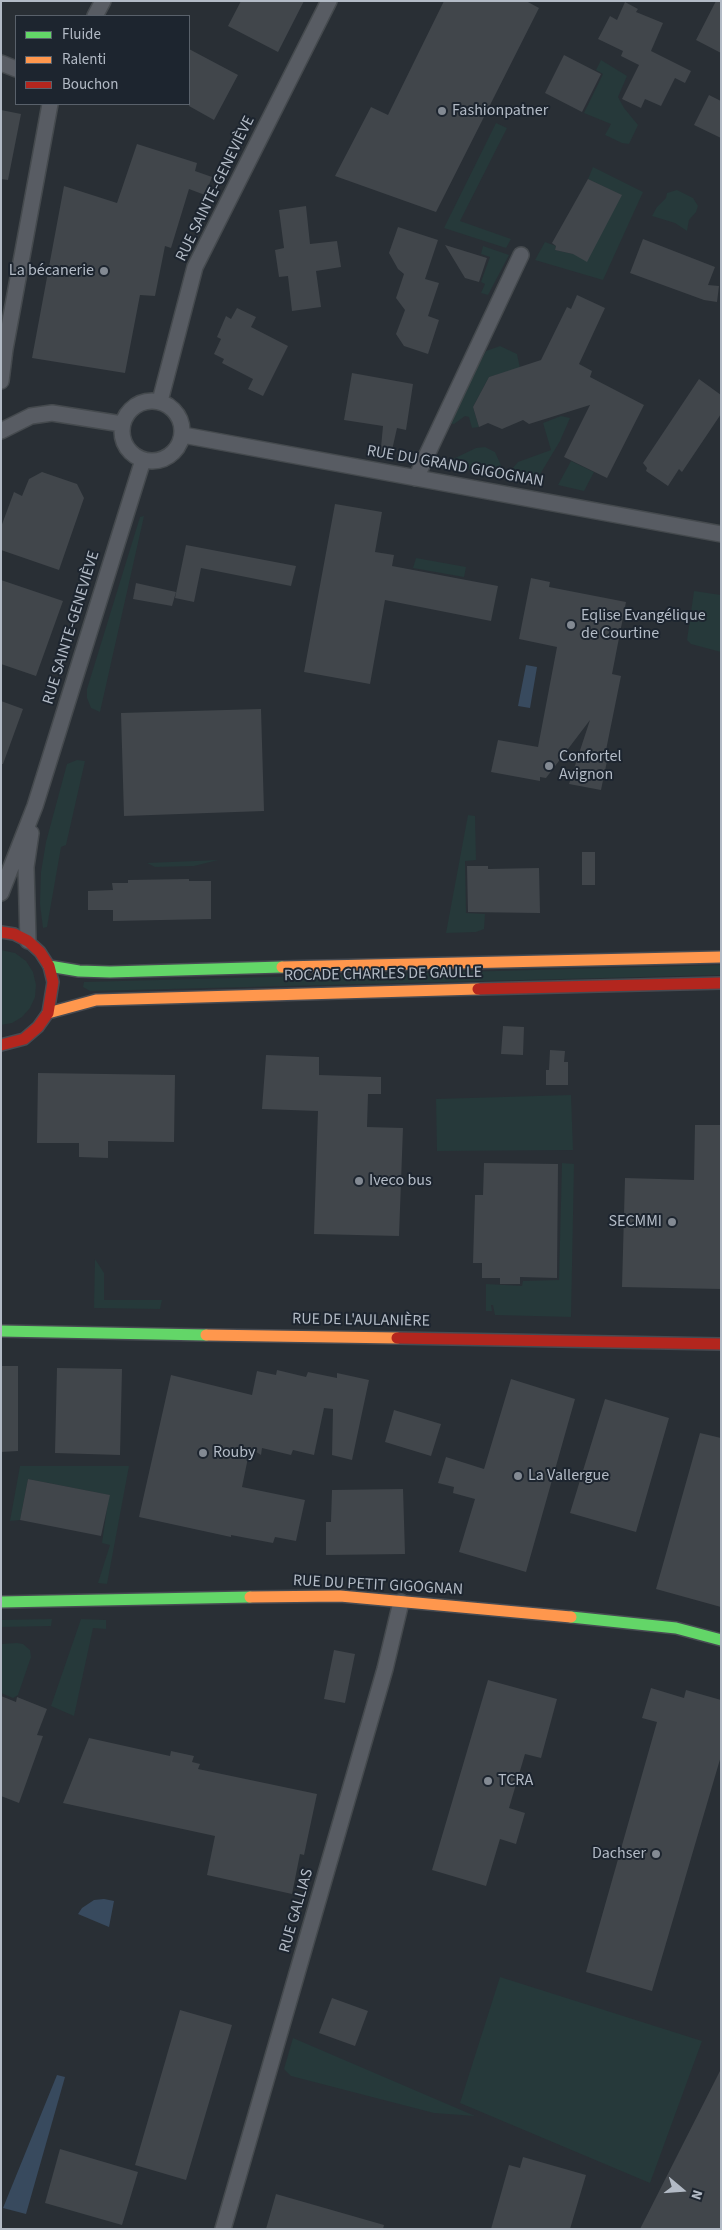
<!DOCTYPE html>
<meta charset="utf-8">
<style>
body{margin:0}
#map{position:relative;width:722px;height:2230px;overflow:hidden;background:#292f35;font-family:"Source Sans 3",sans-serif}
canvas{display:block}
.frame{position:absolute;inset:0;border:2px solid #b3bbc6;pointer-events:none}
.legend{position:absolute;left:15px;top:15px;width:175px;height:90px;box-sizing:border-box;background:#1d252f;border:1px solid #59616b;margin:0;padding:6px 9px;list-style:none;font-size:15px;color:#b3bbc6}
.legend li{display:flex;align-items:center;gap:10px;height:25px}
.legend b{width:25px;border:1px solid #59616b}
.north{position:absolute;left:657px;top:2165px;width:50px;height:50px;-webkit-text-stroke:4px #1d252f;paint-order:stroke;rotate:108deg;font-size:14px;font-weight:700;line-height:20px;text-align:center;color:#b3bbc6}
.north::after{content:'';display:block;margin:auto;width:18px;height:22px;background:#b3bbc6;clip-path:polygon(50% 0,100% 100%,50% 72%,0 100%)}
</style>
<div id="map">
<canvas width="722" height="2230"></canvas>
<div class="frame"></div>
<ul class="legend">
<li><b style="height:6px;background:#63d668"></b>Fluide</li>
<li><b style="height:6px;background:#ff974d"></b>Ralenti</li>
<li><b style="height:6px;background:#b3261e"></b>Bouchon</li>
</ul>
<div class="north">N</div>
</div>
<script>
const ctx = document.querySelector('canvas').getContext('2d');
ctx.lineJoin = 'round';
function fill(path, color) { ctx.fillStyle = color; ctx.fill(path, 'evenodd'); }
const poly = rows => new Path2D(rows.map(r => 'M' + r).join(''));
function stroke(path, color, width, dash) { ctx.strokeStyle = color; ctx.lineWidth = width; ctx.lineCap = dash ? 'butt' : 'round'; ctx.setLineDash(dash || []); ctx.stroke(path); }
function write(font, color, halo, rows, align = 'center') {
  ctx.font = font + ' "Source Sans 3",sans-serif'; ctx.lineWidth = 4; ctx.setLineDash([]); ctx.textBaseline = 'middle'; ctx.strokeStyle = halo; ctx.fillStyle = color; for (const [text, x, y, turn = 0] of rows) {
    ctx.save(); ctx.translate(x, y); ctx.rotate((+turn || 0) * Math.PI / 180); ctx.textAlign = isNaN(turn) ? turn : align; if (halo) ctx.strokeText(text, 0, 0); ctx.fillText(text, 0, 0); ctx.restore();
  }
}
const green = poly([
 [601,60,627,76,618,97,624,108,638,125,629,144,622,143,605,135,611,124,584,113,603,74,596,70],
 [496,123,507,128,460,221,511,239,506,248,444,228],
 [593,167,643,192,603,280,535,260,545,242,556,246,555,250,573,254,621,195,588,179],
 [677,190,693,198,698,206,696,212,689,220,687,231,675,223,652,216,657,207,666,198,667,193],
 [483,246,509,255,488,295,481,293,485,284,481,282,490,257,481,254],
 [500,346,517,354,520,368,489,377,473,407,479,427,472,428,469,417,465,416,454,424,448,423,486,351],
 [561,416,570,418,560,441,536,481,514,477,513,468,518,462,551,450,543,423],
 [485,447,495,452,503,470,501,474,456,468,453,459,476,448],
 [571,461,594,472,584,491,558,485],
 [144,516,100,712,91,708,87,698,87,689,140,517],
 [416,558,466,567,464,577,413,568],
 [694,591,721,595,721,652,691,644,687,640],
 [77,760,85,761,66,845,61,847,47,927,43,928,40,904,41,872,46,842,67,764],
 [468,815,475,816,476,860,465,861,466,913,485,914,484,929,476,932,446,933],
 [218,860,194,866,155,867,147,863],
 [1,950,15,953,26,961,33,972,36,985,35,997,30,1008,22,1017,12,1023,1,1025],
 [721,965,721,975,90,991,83,987,84,982],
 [571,1095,573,1150,437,1151,436,1099],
 [562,1163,574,1164,571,1317,495,1315,493,1305,491,1305,492,1311,486,1311,486,1284,522,1286,523,1281,559,1280],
 [95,1259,104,1273,104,1300,162,1300,160,1309,94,1308],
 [20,1466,129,1466,107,1584,98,1583,110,1545,102,1543,109,1495,28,1479,20,1520,10,1521],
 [52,1619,51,1626,1,1627,1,1620],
 [81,1619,106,1620,106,1629,93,1628,74,1716,51,1706],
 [17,1643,23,1644,30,1650,31,1657,18,1695,13,1698,1,1693,1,1644],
 [500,1977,702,2041,650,2183,460,2103],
 [293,2038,475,2116,434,2113,291,2076,284,2069]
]);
const water = poly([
 [526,665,537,667,530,708,518,706],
 [104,1899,114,1901,109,1927,78,1914,82,1908,94,1900],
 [57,2075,65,2077,26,2214,3,2208]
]);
const building = poly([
 [241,1,304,1,278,52,228,26],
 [444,1,526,1,539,8,436,212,335,176,371,107,388,115],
 [716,1,721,1,721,53,696,40],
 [625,2,638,9,636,12,663,23,651,51,691,71,685,83,675,78,661,106,645,99,641,108,622,99,639,65,621,56,623,51,598,39,610,16,617,20],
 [189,49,238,75,214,120,189,106],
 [564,55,601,74,582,112,545,93],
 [709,95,721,101,721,138,694,125],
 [1,110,21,114,8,180,1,179],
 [137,144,197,163,195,171,212,177,205,195,189,189,171,248,165,246,155,296,140,295,125,373,32,358,64,186,117,203],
 [588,179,622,195,587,262,573,254,555,250,556,246,552,243],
 [306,206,310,244,337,241,341,267,316,271,321,307,292,311,288,276,279,277,275,250,284,248,279,210],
 [398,227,438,240,425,279,439,283,428,316,439,320,428,354,404,346,396,334,405,310,396,298,404,274,398,269,389,253],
 [643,239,715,267,708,285,719,286,717,302,704,300,630,273],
 [445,245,487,258,479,282,465,278],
 [577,295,605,308,579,364,592,371,590,377,644,405,607,478,564,457,590,405,529,424,523,420,502,429,488,423,479,427,473,407,489,377,541,360,567,307,571,309],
 [237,308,256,317,251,327,288,346,263,396,248,389,253,379,222,363,224,359,214,354,221,339,217,337,226,316,231,319],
 [352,373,413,384,406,430,397,428,390,459,380,458,383,426,344,420],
 [699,379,721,395,721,414,682,472,679,469,668,486,646,471,647,468,643,463],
 [42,472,77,484,84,498,59,570,1,550,1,527,14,492,22,496,29,479],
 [335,504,382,512,375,552,394,555,392,566,498,586,491,621,385,600,370,684,304,672],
 [186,545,296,566,291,586,201,568,194,602,175,598],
 [531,578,550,582,549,587,626,602,612,674,621,676,604,760,607,761,601,790,569,784,590,720,546,778,540,777,540,781,491,772,498,740,538,747,557,647,519,639],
 [1,580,63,601,36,676,1,664],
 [136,583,176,592,172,606,133,599],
 [1,701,23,709,3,764,1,764],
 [261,709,264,811,124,816,121,713],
 [582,852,595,852,595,885,582,885],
 [467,866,488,866,488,869,539,868,540,913,468,912],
 [189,879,189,881,211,881,211,919,113,921,113,910,88,910,88,891,113,890,112,883,128,883,128,880],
 [503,1026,524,1027,523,1055,501,1054],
 [550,1050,565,1051,564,1062,568,1062,568,1085,546,1085,546,1070,549,1070],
 [266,1055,319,1057,319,1075,381,1077,381,1094,368,1094,367,1127,403,1128,399,1236,314,1234,318,1111,262,1109],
 [38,1073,175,1075,174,1142,108,1141,108,1158,79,1157,79,1143,37,1143],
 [695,1125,721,1125,721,1289,622,1287,625,1178,694,1180],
 [484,1163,558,1164,557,1278,520,1277,520,1284,500,1284,500,1278,482,1278,482,1263,473,1263,475,1195,483,1195],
 [1,1366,18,1366,18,1451,1,1452],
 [57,1368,122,1369,120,1455,55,1453],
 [277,1370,306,1377,308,1372,337,1378,337,1373,369,1380,352,1460,332,1455,333,1409,324,1408,314,1455,293,1450,291,1455,262,1448,261,1455,250,1448,242,1487,305,1500,296,1541,275,1537,273,1543,231,1535,231,1537,139,1517,171,1375,252,1395,257,1371,276,1375],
 [511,1379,575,1399,526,1572,459,1552,475,1499,453,1493,454,1487,438,1483,446,1457,484,1469],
 [605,1399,669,1418,636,1532,570,1513],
 [394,1410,441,1424,431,1456,385,1442],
 [700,1433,721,1438,721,1607,656,1589],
 [28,1479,110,1495,101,1536,20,1520],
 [403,1489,405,1554,326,1555,326,1522,331,1522,332,1490],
 [334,1650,355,1654,345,1703,324,1699],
 [488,1680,557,1699,541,1758,525,1754,509,1808,525,1813,516,1844,500,1839,486,1886,432,1870],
 [651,1688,684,1698,686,1690,721,1700,721,1756,652,1991,586,1972,657,1722,642,1718],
 [1,1696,16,1702,17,1697,47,1709,37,1735,43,1736,19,1803,1,1796],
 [89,1738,170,1756,171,1751,194,1756,192,1762,200,1764,198,1769,317,1794,304,1855,300,1854,292,1894,207,1875,215,1836,63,1803],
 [332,1998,368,2011,355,2046,319,2033],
 [180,2010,232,2025,186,2180,135,2165],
 [721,2069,721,2229,640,2229],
 [60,2149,138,2172,122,2225,45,2203],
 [523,2157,586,2175,570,2229,491,2229,509,2165,520,2168],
 [276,2194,384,2225,383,2229,266,2229]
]);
const street = poly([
 [95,16,103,1],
 [1,63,16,69],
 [1,381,5,349,50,104],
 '122 431a30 30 0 1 1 60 0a30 30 0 1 1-60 0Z',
 [160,401,195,267,329,1],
 [1,431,31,416,52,413,122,424],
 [183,435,721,534],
 [416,478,521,255],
 [1,893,35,806,143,460],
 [28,941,26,867,31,833],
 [223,2229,385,1669,401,1602]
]);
const fast = poly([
 [49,966,79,971,110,972,282,967],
 [1,1331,206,1335],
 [1,1602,250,1597],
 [571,1617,676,1628,721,1640]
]);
const slow = poly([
 [282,967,721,957],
 [48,1013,96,1000,478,989],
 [206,1335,397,1338],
 [250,1597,340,1596,571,1617]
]);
const jam = poly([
 [1,932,14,934,28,941,40,952,49,966,53,982,48,1013,38,1027,24,1039,1,1045],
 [478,989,721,983],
 [397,1338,721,1344]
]);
const markers = [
 [442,111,5,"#838a93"],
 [104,271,5,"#838a93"],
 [571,625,5,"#838a93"],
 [549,766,5,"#838a93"],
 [359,1181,5,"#838a93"],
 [672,1222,5,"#838a93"],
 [203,1453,5,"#838a93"],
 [518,1476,5,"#838a93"],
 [488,1781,5,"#838a93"],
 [656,1854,5,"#838a93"]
];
const poiNames = [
 ["Fashionpatner",452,111],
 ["La bécanerie",94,271,"right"],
 ["Eqlise Evangélique",581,616],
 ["de Courtine",581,634],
 ["Confortel",559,757],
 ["Avignon",559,775],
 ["Iveco bus",369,1181],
 ["SECMMI",662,1222,"right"],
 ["Rouby",213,1453],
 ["La Vallergue",528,1476],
 ["TCRA",498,1781],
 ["Dachser",646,1854,"right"]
];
const streetNames = [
 ["RUE SAINTE-GENEVIÈVE",216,189,-64],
 ["RUE DU GRAND GIGOGNAN",455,467,10],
 ["RUE SAINTE-GENEVIÈVE",72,628,-73],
 ["ROCADE CHARLES DE GAULLE",383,975,-1],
 ["RUE DE L'AULANIÈRE",361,1321,1],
 ["RUE DU PETIT GIGOGNAN",378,1586,3],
 ["RUE GALLIAS",297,1911,-74]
];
fill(green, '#26393a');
fill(water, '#384a5e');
fill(building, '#41464b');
stroke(street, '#454a4e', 18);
stroke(fast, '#474b52', 14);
stroke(slow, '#474b52', 14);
stroke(jam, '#474b52', 14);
stroke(street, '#585c63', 15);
stroke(fast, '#63d668', 11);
stroke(slow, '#ff974d', 11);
stroke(jam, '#b3261e', 11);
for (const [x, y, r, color] of markers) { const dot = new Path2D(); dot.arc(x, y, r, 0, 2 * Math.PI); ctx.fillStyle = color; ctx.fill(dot); stroke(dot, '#1d252f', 2); }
write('16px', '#b3bbc6', '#1d252f', poiNames, 'left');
write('16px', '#b3bbc6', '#1d252f', streetNames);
</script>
